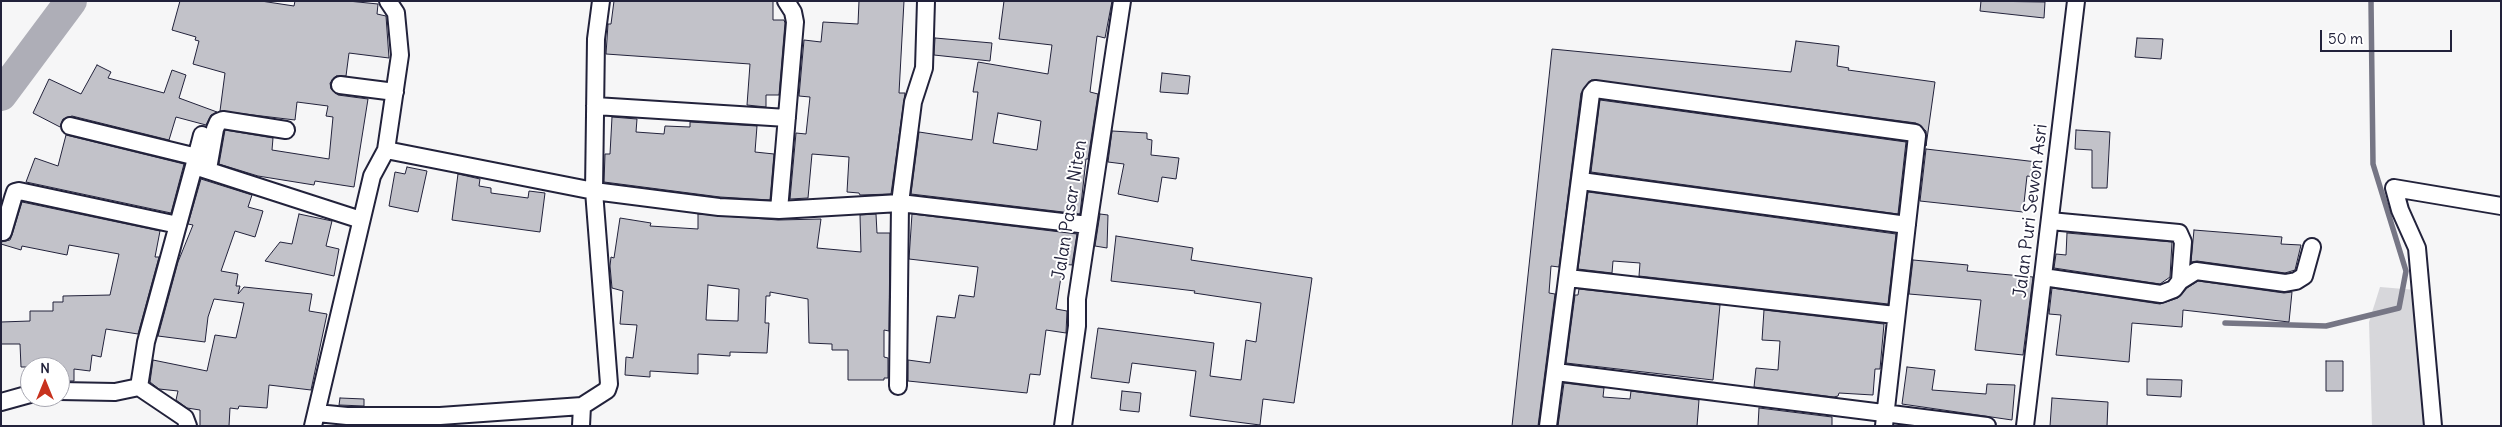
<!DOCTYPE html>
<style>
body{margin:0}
#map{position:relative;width:2502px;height:427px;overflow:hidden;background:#f6f6f7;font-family:Delius,sans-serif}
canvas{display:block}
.frame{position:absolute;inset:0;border:2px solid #22223b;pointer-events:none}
.north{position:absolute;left:20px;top:357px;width:50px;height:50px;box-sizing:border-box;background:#fff;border:1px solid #a7a7b1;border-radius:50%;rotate:0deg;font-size:14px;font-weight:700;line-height:20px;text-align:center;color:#22223b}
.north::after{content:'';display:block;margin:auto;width:18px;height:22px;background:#c8321e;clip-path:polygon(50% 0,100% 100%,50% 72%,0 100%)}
.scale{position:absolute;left:2320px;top:30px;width:132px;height:22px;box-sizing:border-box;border:2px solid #22223b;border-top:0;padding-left:6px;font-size:15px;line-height:18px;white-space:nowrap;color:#22223b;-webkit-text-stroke:4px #fff;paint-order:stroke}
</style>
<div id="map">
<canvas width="2502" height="427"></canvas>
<div class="frame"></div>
<div class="north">N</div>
<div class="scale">50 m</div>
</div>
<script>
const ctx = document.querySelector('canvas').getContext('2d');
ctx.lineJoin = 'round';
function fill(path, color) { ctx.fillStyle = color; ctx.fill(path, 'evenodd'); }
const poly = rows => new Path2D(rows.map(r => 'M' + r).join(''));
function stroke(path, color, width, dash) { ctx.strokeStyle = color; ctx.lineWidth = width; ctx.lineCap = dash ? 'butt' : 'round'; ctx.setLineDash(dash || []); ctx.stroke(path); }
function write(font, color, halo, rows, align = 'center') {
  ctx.font = font + ' Delius,sans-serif'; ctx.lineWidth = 4; ctx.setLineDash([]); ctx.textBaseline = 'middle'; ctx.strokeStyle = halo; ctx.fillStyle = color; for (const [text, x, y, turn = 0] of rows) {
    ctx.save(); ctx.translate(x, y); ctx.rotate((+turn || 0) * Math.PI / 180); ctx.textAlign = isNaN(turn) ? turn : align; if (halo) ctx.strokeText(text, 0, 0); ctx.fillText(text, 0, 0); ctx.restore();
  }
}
const green = poly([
 [2380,287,2416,290,2428,426,2372,426,2369,322]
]);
const stream = poly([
 [2225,323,2326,326,2399,308,2406,271,2373,164,2371,1]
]);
const river = poly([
 [1,95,71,1]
]);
const building = poly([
 [180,1,261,1,294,6,295,1,348,1,378,4,377,14,386,16,389,58,349,53,346,76,336,76,330,83,331,89,338,95,368,99,354,187,315,181,314,185,258,176,219,164,225,130,273,138,272,150,329,159,333,117,326,116,328,106,297,102,295,120,220,111,225,73,193,64,199,41,195,40,196,37,172,30,180,1],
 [614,1,773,1,773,20,784,20,785,23,779,95,766,95,766,107,747,105,750,64,606,54,608,24,611,24,614,1],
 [859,1,904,1,899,93,905,93,891,194,860,195,859,193,847,192,849,157,812,154,808,198,790,199,796,133,806,134,810,97,799,96,804,40,821,42,823,22,858,24,859,1],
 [1004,1,1112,1,1105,38,1097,36,1090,92,1098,94,1088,159,1086,159,1080,214,911,194,919,132,972,140,978,92,973,92,978,62,1048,74,1052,45,999,39,1004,1],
 [998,113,1041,121,1037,150,993,143,998,113],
 [1981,1,2045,2,2044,18,1980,11,1981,1],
 [935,38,992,43,990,61,934,55,935,38],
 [2137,38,2163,39,2161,59,2135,57,2137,38],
 [1796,41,1839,46,1837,66,1849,68,1848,70,1935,82,1926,146,1926,131,1916,123,1591,80,1581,93,1559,267,1551,266,1549,293,1555,294,1538,426,1512,426,1552,49,1791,72,1796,41],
 [97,65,111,72,108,78,164,93,172,70,186,75,179,98,217,112,211,115,206,125,176,117,169,140,72,116,63,119,60,127,33,113,49,79,81,94,97,65],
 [1162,73,1190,76,1188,94,1160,92,1162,73],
 [1600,100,1906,142,1898,214,1591,172,1600,100],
 [612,117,637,119,636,132,664,134,665,126,690,127,690,122,757,126,755,152,774,154,770,200,720,197,604,182,605,154,610,154,612,117],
 [2076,130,2110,132,2107,188,2092,188,2092,150,2075,149,2076,130],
 [1112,131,1147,133,1147,139,1152,140,1151,155,1179,158,1176,179,1162,177,1158,202,1118,194,1124,164,1108,162,1112,131],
 [66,135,184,164,171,213,26,182,35,158,58,166,66,135],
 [1926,149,2037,162,2036,177,2027,176,2023,212,1920,201,1926,149],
 [407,167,427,171,418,212,389,206,395,172,405,174,407,167],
 [458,174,480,179,479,186,491,188,491,193,528,198,529,191,545,193,540,232,452,220,458,174],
 [201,179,252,195,248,207,263,211,255,237,235,231,221,271,238,274,236,286,240,286,238,294,244,287,312,294,309,311,327,314,311,390,269,385,267,408,239,406,238,409,230,408,229,426,200,426,200,410,187,408,176,400,178,391,159,389,150,382,153,360,207,371,215,335,236,338,244,303,214,299,208,317,205,342,158,336,178,262,193,225,188,224,201,179],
 [1588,192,1896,234,1888,304,1639,276,1640,263,1613,261,1612,273,1578,269,1588,192],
 [22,202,160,231,155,257,159,257,138,334,106,329,101,357,92,355,90,371,74,369,74,381,60,381,60,367,21,367,20,344,1,344,1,322,30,321,30,311,53,311,53,302,63,302,63,296,110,295,119,254,69,245,67,255,22,246,21,250,1,244,1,242,10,240,12,235,22,202],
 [299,214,332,221,326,246,339,249,334,276,265,261,280,242,292,244,299,214],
 [698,214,778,220,821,219,817,248,861,252,860,215,876,214,877,233,890,233,889,331,884,330,884,357,888,358,888,378,884,378,884,380,848,380,848,350,832,350,832,344,809,343,808,299,770,292,770,296,766,296,765,323,769,323,767,353,730,352,730,356,698,354,698,374,650,371,650,377,625,375,626,357,633,358,637,325,620,324,623,291,612,288,610,266,611,257,614,258,620,218,651,223,650,226,698,229,698,214],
 [708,285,739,289,738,321,706,320,708,285],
 [912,214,1077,234,1072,265,1063,264,1056,309,1067,311,1066,333,1046,330,1040,375,1030,374,1027,393,908,381,908,360,930,363,937,316,955,318,959,295,974,297,978,267,909,259,912,214],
 [1100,214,1108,215,1107,248,1095,246,1100,214],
 [2194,230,2282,237,2281,244,2301,245,2295,270,2285,273,2197,261,2191,262,2194,230],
 [2067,233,2172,242,2170,277,2160,284,2054,268,2056,254,2066,255,2067,233],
 [1116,236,1193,248,1191,260,1312,278,1294,403,1263,399,1260,425,1190,416,1196,371,1132,363,1129,383,1091,378,1098,328,1214,343,1210,376,1241,380,1246,340,1256,342,1261,303,1194,293,1195,291,1111,281,1116,236],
 [1913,260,1968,265,1967,271,2033,277,2023,355,1975,350,1981,300,1909,294,1913,260],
 [2198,281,2284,293,2292,292,2289,322,2183,310,2182,327,2132,323,2129,362,2056,355,2061,315,2049,314,2052,288,2160,304,2178,298,2187,288,2198,281],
 [1579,289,1720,305,1713,380,1566,363,1575,295,1578,295,1579,289],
 [1764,310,1884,324,1880,369,1875,369,1873,395,1839,393,1838,396,1834,397,1754,387,1756,368,1778,370,1780,341,1762,340,1764,310],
 [2326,361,2343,361,2343,391,2326,391,2326,361],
 [1907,367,1935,370,1932,390,1986,394,1987,384,2015,385,2012,420,1902,404,1907,367],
 [2147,379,2182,380,2181,397,2147,395,2147,379],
 [1564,383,1604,388,1603,397,1630,399,1631,391,1699,400,1697,426,1558,426,1564,383],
 [1122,391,1141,393,1139,412,1120,410,1122,391],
 [340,398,364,399,364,406,339,405,340,398],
 [2052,398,2108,402,2107,426,2050,426,2052,398],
 [1759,408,1832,417,1832,426,1758,426,1759,408]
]);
const street = poly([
 [340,85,395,92],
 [595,106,787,118],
 [70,126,197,157],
 [386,150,594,191,719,207,779,210,900,203,1088,225],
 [194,166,202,135],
 [208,169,215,129,218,122,223,120,286,130],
 [1581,181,1907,225],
 [779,210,795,22,793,12,786,1],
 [2050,221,2179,233,2183,242,2180,281],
 [3,232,13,198,15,192,19,191,178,225],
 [2043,277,2161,294,2174,289,2180,281,2196,271,2285,283,2296,281,2304,276,2312,247],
 [1568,278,1895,315],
 [1556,372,1987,426],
 [898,386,900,203,913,102,924,68,926,1],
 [60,391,115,392,139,387],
 [1,402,30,394],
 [317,413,347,416,440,416,582,406,607,390,609,384,594,191,596,39,601,1],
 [188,426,185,418,139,387,146,342,194,166,361,220],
 [313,426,372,176,386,150,400,55,396,13,388,1],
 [581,426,582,406],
 [1063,426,1077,326,1077,299,1122,1],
 [1548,426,1591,94,1595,89,1915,133,1917,136,1884,426],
 [2025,426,2076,1],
 [2433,426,2417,248,2400,210,2394,188,2501,206]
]);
const streetNames = [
 ["Jalan Pasar Niten",1070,210,-81],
 ["Jalan Puri Sewon Asri",2031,211,-83]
];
fill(green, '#d7d7db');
stroke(stream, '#767685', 5.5);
stroke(river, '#aeaeb7', 32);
fill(building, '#c2c2c9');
stroke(building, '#22223b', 1);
stroke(street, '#22223b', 20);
stroke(street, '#fff', 16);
write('18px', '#22223b', '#fff', streetNames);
</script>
